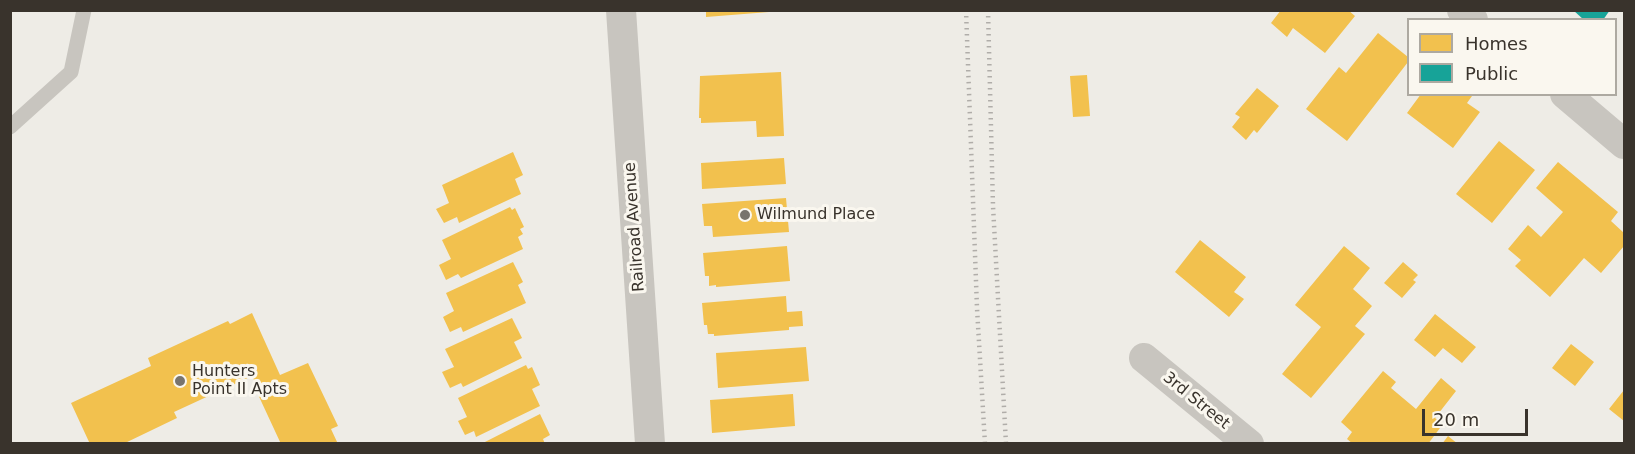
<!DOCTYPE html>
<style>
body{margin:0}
#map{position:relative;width:1635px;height:454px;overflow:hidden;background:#eeece6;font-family:"DejaVu Sans",sans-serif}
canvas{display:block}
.frame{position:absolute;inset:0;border:12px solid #39332c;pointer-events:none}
.legend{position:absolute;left:1407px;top:18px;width:210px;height:78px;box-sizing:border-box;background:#faf7ef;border:2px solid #ada9a1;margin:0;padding:8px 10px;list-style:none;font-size:18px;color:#39332c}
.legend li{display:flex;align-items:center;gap:12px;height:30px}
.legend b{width:30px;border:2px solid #ada9a1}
.scale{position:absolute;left:1422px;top:409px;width:106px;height:27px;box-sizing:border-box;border:3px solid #39332c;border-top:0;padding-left:8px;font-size:18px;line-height:21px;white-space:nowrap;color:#39332c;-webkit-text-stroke:4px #faf7ef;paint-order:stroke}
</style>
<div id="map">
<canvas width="1635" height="454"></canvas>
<div class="frame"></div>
<ul class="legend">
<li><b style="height:16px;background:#f2c14e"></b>Homes</li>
<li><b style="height:16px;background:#17a398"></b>Public</li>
</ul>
<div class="scale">20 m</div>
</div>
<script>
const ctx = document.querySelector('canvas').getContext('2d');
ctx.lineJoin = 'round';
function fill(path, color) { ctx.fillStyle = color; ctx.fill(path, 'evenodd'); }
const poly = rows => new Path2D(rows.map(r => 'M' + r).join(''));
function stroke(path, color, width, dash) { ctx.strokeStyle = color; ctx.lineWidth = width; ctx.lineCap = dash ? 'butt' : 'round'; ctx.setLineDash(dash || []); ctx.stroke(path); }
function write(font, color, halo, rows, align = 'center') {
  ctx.font = font + ' "DejaVu Sans",sans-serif'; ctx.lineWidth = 6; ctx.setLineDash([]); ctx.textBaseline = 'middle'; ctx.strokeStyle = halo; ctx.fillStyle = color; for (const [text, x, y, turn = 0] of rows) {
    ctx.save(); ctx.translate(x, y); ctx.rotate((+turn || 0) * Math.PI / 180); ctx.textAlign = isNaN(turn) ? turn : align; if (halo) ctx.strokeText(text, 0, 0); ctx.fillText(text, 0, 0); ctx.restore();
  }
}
const homes = poly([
 [706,10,769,10,769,12,706,17],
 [1281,10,1348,10,1355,16,1325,53,1293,28,1287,37,1271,23],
 [1378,33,1408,57,1408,62,1347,141,1306,109,1339,67,1346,73],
 [781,72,784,136,757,137,756,121,701,123,701,118,699,118,700,76],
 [1087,75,1090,116,1073,117,1070,76],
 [1257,88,1279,106,1257,133,1254,130,1246,140,1232,127,1240,117,1235,114],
 [1421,94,1470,94,1472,96,1467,103,1480,112,1453,148,1407,113],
 [1499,141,1535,170,1492,223,1456,194],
 [513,152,523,175,515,179,521,194,459,223,457,217,444,223,436,209,449,203,442,185],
 [784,158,786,184,702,189,701,163],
 [1558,162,1618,212,1611,221,1624,233,1624,246,1601,273,1584,258,1550,297,1515,266,1521,260,1508,249,1528,225,1541,237,1563,212,1536,188],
 [786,198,789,232,713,237,712,226,704,226,702,204],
 [510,207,512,210,515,208,524,227,520,229,523,234,518,237,523,249,461,278,458,274,446,280,439,265,451,259,442,240],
 [1200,240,1246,277,1234,292,1244,299,1229,317,1175,272],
 [787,246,790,281,716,287,716,285,709,286,709,276,705,276,703,253],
 [1344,246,1370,268,1353,289,1372,306,1355,326,1365,334,1311,398,1282,374,1321,327,1295,305],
 [513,262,523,282,518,285,526,303,463,332,461,327,450,332,443,317,454,311,446,293],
 [1403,262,1418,275,1413,280,1416,282,1402,298,1384,283],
 [786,296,787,312,802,311,803,326,789,327,789,330,714,336,714,334,708,334,707,325,704,325,702,303],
 [252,313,280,375,308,363,338,426,331,429,338,444,281,444,255,388,257,386,252,376,174,412,177,418,123,444,90,444,71,403,151,366,148,358,228,321,230,324],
 [1435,314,1476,347,1462,363,1443,348,1435,357,1414,340],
 [512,318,522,338,514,342,522,358,463,387,461,383,450,388,442,372,454,367,445,349],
 [1571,344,1594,362,1575,386,1552,368],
 [806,347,809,381,718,388,716,353],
 [526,365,528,369,532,367,540,385,532,389,540,406,476,437,474,431,465,435,458,421,467,417,458,398],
 [1383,371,1396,382,1391,388,1416,409,1441,378,1456,391,1435,418,1443,424,1428,444,1353,444,1347,439,1352,432,1341,422],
 [1624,390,1624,421,1609,409],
 [793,394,795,426,712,433,710,400],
 [540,414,550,435,543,439,545,444,481,444],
 [1448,436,1458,444,1442,444]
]);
const public = poly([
 [1573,10,1610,10,1603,20,1584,20]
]);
const lane = poly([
 [10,127,71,72,84,10]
]);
const street = poly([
 [621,10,650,444],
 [1462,10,1473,20],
 [1565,94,1624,144],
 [1144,358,1249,444]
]);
const rail = poly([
 [966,10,977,308,985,444],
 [988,10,993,206,1006,444]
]);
const markers = [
 [745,215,6,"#78746d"],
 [180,381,6,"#78746d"]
];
const poiNames = [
 ["Wilmund Place",757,215],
 ["Hunters",192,372],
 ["Point II Apts",192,390]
];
const streetNames = [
 ["Railroad Avenue",635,227,-94],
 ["3rd Street",1196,401,39]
];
fill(homes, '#f2c14e');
fill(public, '#17a398');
stroke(lane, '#c8c5bf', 15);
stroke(street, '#c8c5bf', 30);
stroke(rail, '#b0ada9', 4.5, [1.5, 4.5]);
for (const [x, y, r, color] of markers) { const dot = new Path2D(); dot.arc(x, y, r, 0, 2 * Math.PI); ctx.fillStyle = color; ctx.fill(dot); stroke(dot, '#faf7ef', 2); }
write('16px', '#39332c', '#faf7ef', poiNames, 'left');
write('16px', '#39332c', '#faf7ef', streetNames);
</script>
